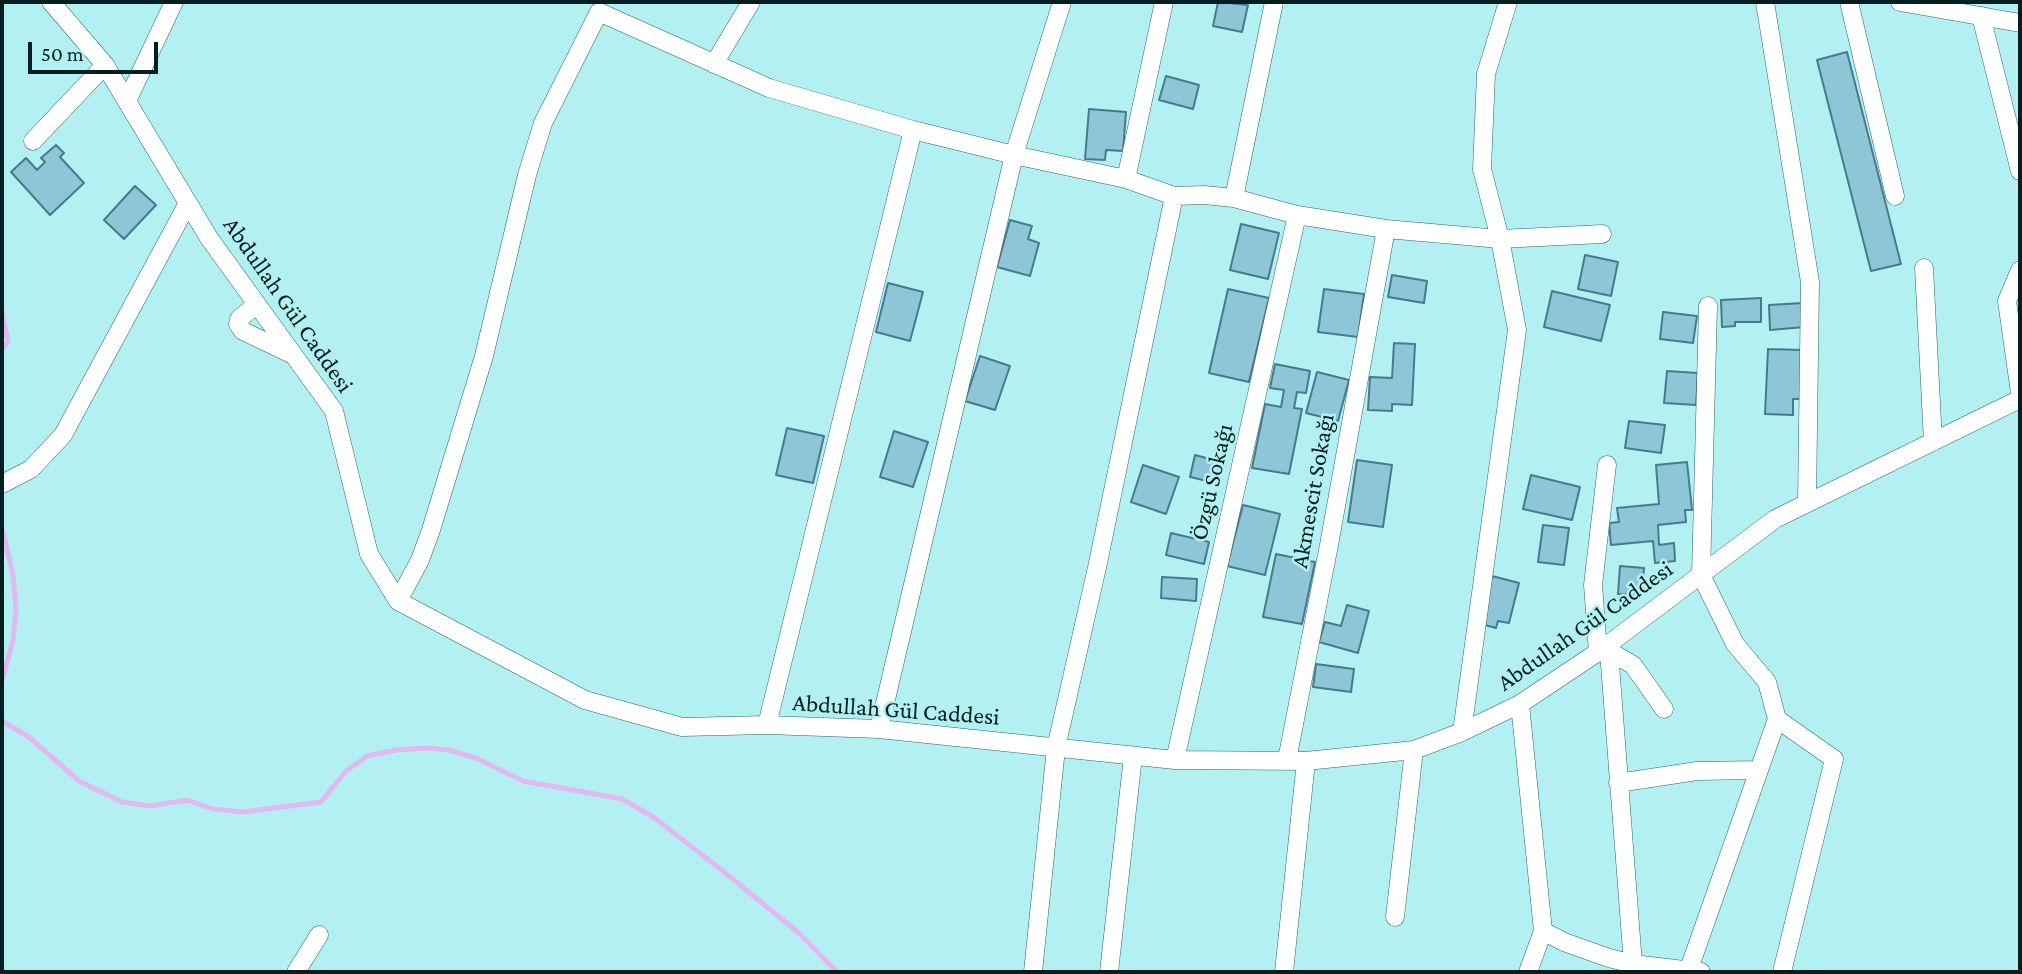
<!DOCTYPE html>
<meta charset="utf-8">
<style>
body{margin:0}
#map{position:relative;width:2022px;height:974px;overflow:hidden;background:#b2f0f2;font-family:"Crimson Pro",serif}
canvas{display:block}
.frame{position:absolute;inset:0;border:4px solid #051f20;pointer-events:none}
.scale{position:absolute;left:28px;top:42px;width:130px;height:32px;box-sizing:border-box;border:4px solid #051f20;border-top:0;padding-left:9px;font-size:21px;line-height:24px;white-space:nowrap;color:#051f20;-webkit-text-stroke:5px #b2f0f2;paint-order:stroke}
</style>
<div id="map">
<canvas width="2022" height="974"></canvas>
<div class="frame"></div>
<div class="scale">50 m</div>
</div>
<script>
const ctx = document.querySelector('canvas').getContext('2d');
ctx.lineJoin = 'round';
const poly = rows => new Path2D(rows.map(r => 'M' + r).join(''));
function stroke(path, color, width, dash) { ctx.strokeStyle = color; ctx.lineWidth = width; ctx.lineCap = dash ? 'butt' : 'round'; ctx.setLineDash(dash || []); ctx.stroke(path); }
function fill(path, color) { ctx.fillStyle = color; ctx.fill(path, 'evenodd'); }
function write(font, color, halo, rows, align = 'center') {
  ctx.font = font + ' "Crimson Pro",serif'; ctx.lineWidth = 5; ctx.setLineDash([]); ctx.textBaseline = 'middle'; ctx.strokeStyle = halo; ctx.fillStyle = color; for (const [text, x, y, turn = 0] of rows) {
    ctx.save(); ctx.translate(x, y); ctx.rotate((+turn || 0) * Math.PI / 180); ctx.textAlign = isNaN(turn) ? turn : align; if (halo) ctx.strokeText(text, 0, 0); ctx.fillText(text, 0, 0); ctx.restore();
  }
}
const stream = poly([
 [2,312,8,342,2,349],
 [2,528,13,574,16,609,13,641,2,680],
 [2,721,29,737,79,781,122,802,150,806,187,800,213,809,243,812,321,802,346,771,367,756,396,750,427,748,449,750,476,758,523,781,622,799,652,816,723,871,800,934,837,972]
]);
const building = poly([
 [1218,2,1248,5,1242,32,1213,26,1218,2],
 [1847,52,1901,264,1871,271,1817,60,1847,52],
 [1166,76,1199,85,1193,109,1159,100,1166,76],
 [1089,109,1126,112,1123,151,1106,150,1105,160,1085,159,1089,109],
 [56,145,64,153,60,157,84,183,50,215,11,172,26,158,37,170,45,162,41,158,56,145],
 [135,186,156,205,124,239,104,220,135,186],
 [1010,220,1032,226,1028,239,1039,243,1030,276,997,267,1010,220],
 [1241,224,1279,233,1268,279,1230,270,1241,224],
 [1585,255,1618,262,1611,296,1578,289,1585,255],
 [1392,275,1427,281,1424,303,1388,297,1392,275],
 [888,283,923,292,910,341,876,332,888,283],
 [1228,289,1269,298,1249,382,1209,373,1228,289],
 [1324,289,1364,294,1358,337,1318,332,1324,289],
 [1552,291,1610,305,1601,341,1544,327,1552,291],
 [1761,298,1761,322,1735,322,1735,326,1722,327,1721,300,1761,298],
 [1803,303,1805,327,1770,330,1769,305,1803,303],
 [1663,312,1697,316,1693,343,1660,339,1663,312],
 [1394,343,1415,344,1412,405,1392,404,1392,411,1368,410,1370,377,1392,378,1394,343],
 [1768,349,1802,350,1800,399,1793,399,1793,415,1765,414,1768,349],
 [980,356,1010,366,995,410,965,401,980,356],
 [1275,364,1310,371,1306,393,1297,392,1294,408,1302,409,1289,474,1252,468,1265,404,1281,407,1284,390,1270,388,1275,364],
 [1667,371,1698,373,1696,405,1664,403,1667,371],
 [1317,372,1349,380,1338,421,1306,413,1317,372],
 [1629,421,1665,425,1661,453,1625,448,1629,421],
 [787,428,824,436,813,483,776,475,787,428],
 [894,431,928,442,913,487,880,477,894,431],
 [1195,455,1221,462,1216,483,1190,477,1195,455],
 [1357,460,1392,465,1383,527,1348,522,1357,460],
 [1687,462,1692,510,1685,510,1686,522,1658,525,1659,545,1674,543,1675,561,1655,563,1653,541,1611,545,1609,523,1619,522,1617,508,1659,504,1656,465,1687,462],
 [1143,465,1179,477,1166,514,1131,502,1143,465],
 [1531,475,1580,487,1572,520,1523,509,1531,475],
 [1243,505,1280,514,1265,575,1227,566,1243,505],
 [1543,525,1569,528,1564,565,1538,562,1543,525],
 [1171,533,1209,542,1204,564,1166,555,1171,533],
 [1276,554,1315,562,1302,624,1263,617,1276,554],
 [1620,566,1644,568,1642,595,1618,594,1620,566],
 [1492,576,1519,583,1509,623,1498,621,1496,628,1481,624,1492,576],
 [1162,577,1197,579,1196,601,1161,598,1162,577],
 [1347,605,1369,611,1358,653,1319,642,1325,622,1341,626,1347,605],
 [1316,664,1354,669,1351,692,1313,687,1316,664]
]);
const minor = poly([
 [51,2,105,65,209,238,334,411,369,554,398,601,585,700,682,727,767,725,879,729,1175,760,1306,761,1414,750,1462,732,1520,704,1598,652,1775,519,2020,399],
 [1765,2,1810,282,1807,503],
 [1849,2,1895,196],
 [1900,2,2020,23],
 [1981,16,2020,171],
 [714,64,751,2],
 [127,101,174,2],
 [33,141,105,65],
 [1126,179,1164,2],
 [1234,198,1274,2],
 [1924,268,1933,442],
 [2020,270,2007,301,2020,393],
 [257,304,239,319,238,324,243,331,291,354],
 [2,484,31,469,63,435,188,203],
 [398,601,420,560,431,530,484,356,527,175,543,123,599,12,769,88,913,130,1014,155,1126,179,1174,196,1204,195,1234,198,1297,215,1386,229,1500,239,1602,234],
 [1606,646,1609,651,1633,964,1630,972],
 [1609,651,1633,665,1664,709],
 [1598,652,1593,585,1607,465],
 [1520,704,1543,931,1528,972],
 [1777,719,1834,759,1782,972],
 [767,725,913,130],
 [879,729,1014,155,1062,2],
 [1462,732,1517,330,1500,239,1482,169,1486,74,1508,2],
 [1175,760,1297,215],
 [1287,760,1329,545,1386,229],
 [1618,783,1697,771,1759,770],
 [1395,917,1414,750],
 [1543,931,1564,942,1609,958,1633,964,1701,972],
 [1689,969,1777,719,1767,682,1735,644,1701,575,1708,306],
 [296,972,319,935],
 [1033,972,1056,748,1098,563,1174,196],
 [1109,972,1133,756],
 [1284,972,1306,761]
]);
const streetNames = [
 ["Abdullah Gül Caddesi",288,305,55],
 ["Özgü Sokağı",1212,482,-77],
 ["Akmescit Sokağı",1313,491,-80],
 ["Abdullah Gül Caddesi",1585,626,-35],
 ["Abdullah Gül Caddesi",896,710,4]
];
stroke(stream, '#e3b8f0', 5);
fill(building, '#8fc6d7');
stroke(building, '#457b8a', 2);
stroke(minor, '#296668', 19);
stroke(minor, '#fff', 18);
write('24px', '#051f20', '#b2f0f2', streetNames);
</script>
